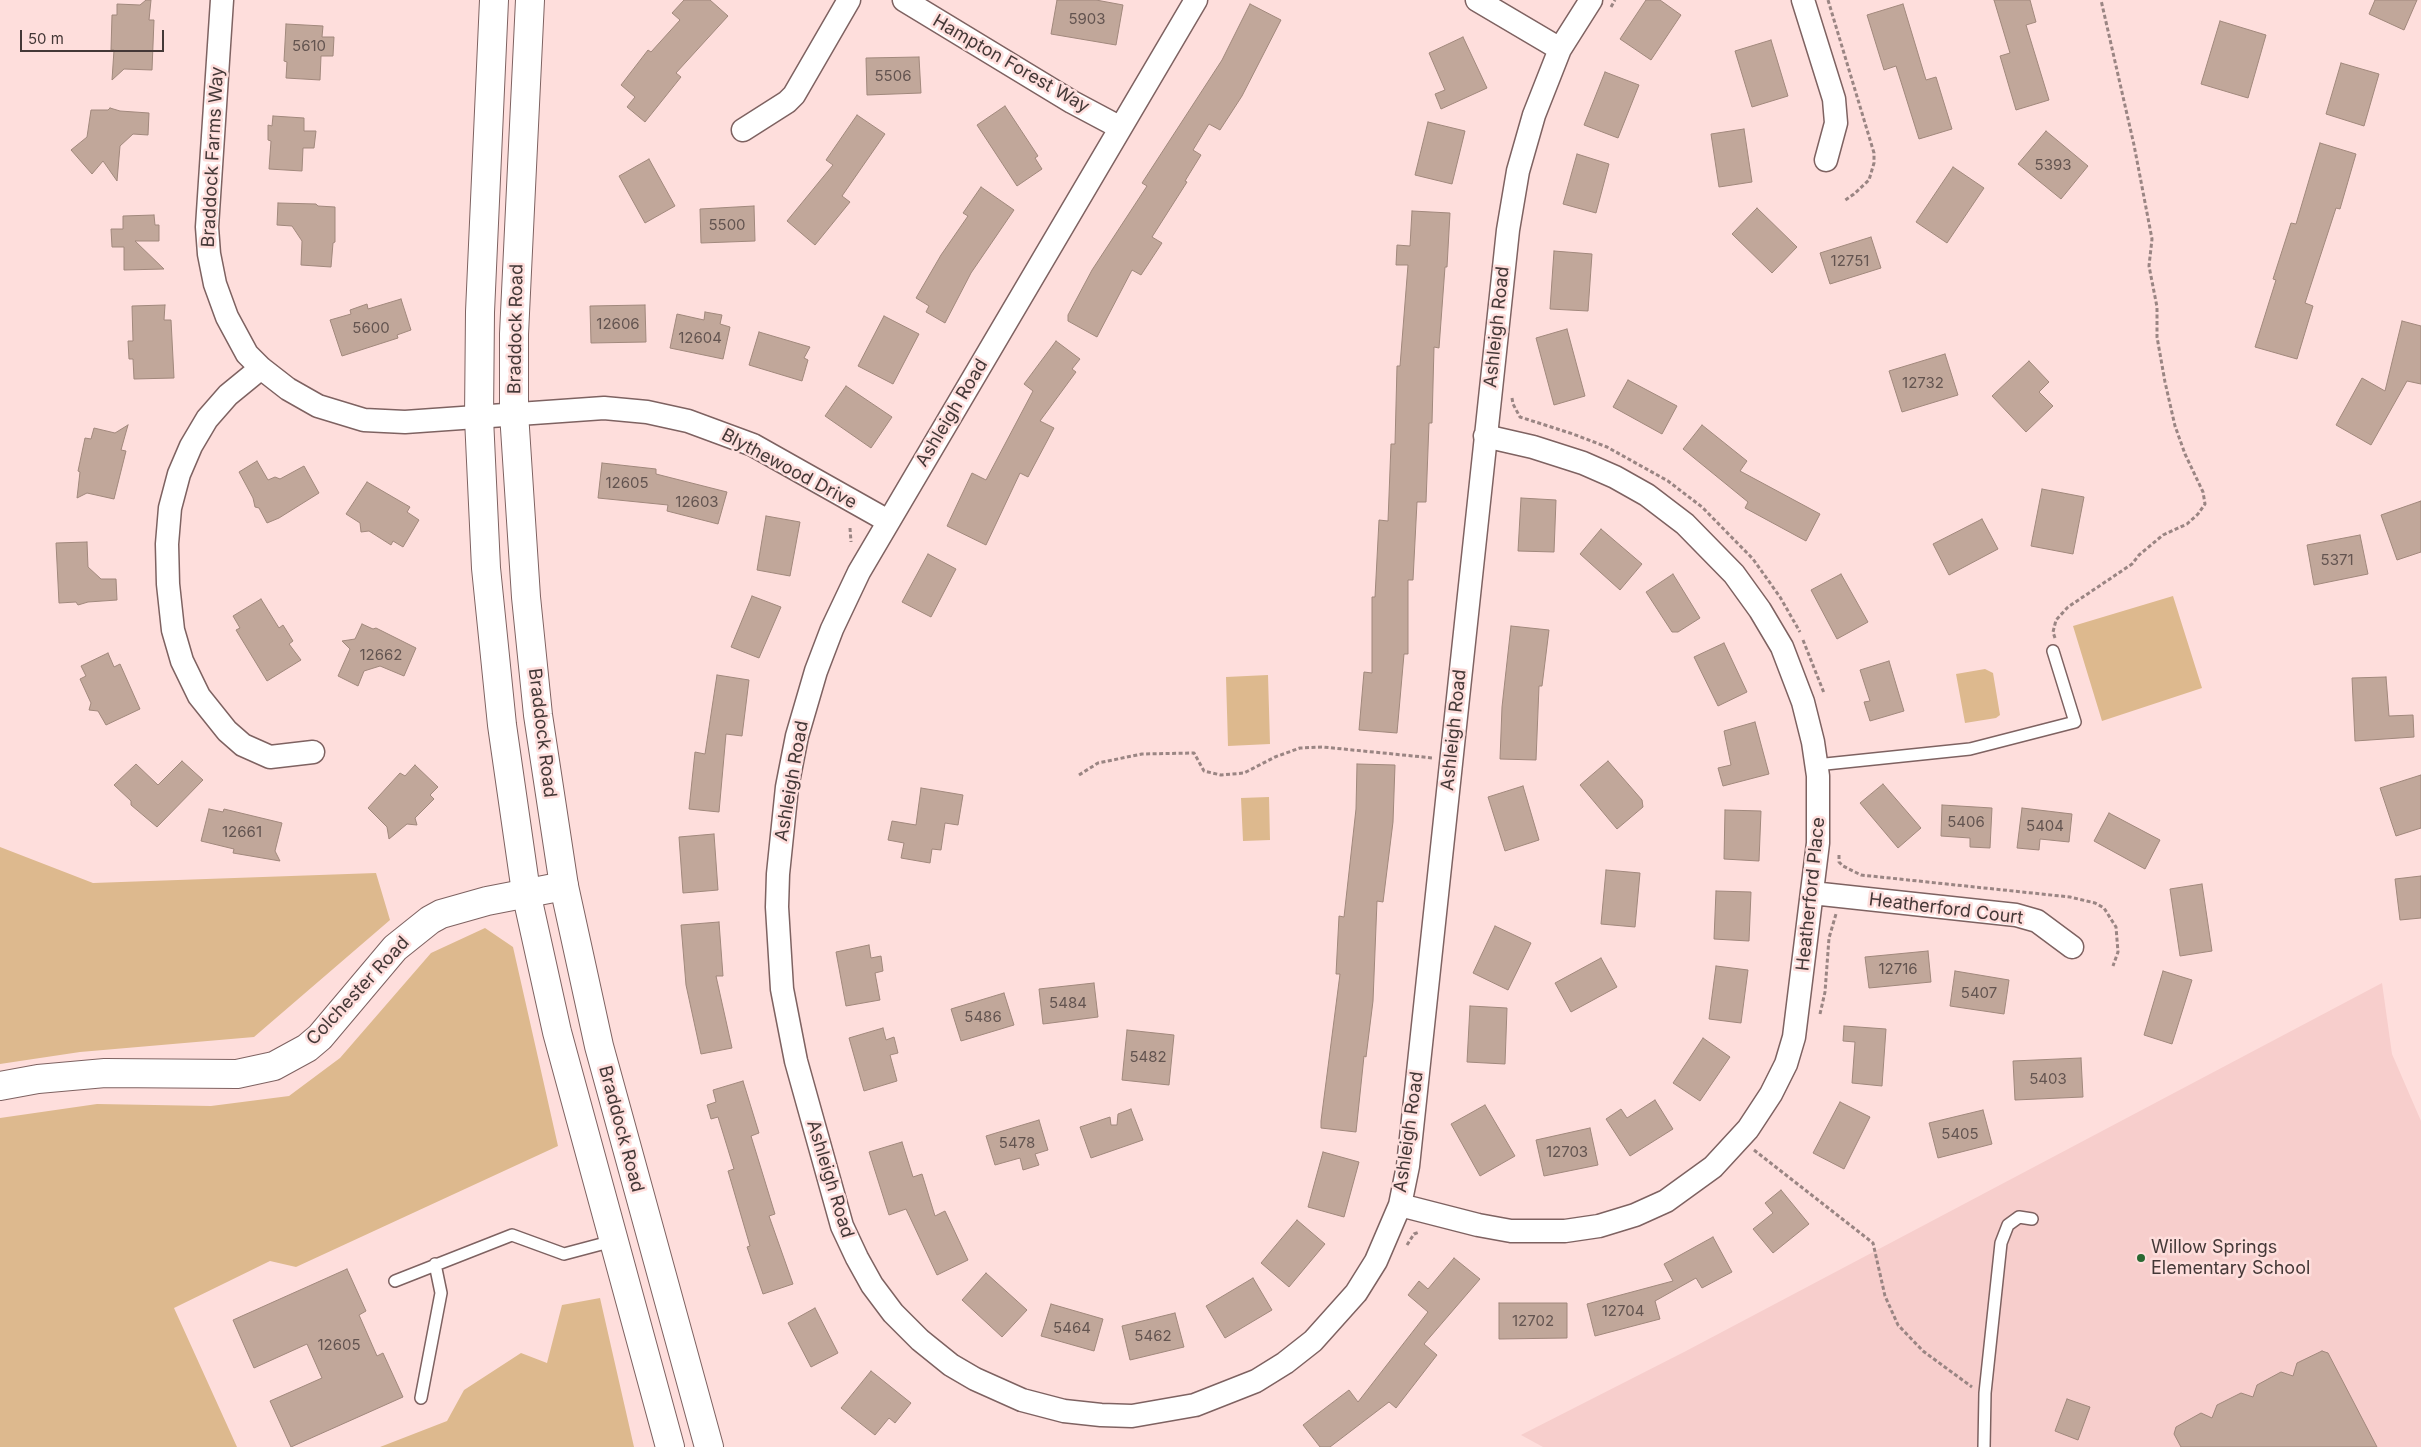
<!DOCTYPE html>
<style>
body{margin:0}
#map{position:relative;width:2421px;height:1447px;overflow:hidden;background:#fededc;font-family:Inter,sans-serif}
canvas{display:block}
.scale{position:absolute;left:20px;top:30px;width:144px;height:22px;box-sizing:border-box;border:2px solid #443837;border-top:0;padding-left:6px;font-size:15px;line-height:18px;white-space:nowrap;color:#443837;-webkit-text-stroke:4px #fededc;paint-order:stroke}
</style>
<div id="map">
<canvas width="2421" height="1447"></canvas>
<div class="scale">50 m</div>
</div>
<script>
const ctx = document.querySelector('canvas').getContext('2d');
ctx.lineJoin = 'round';
function fill(path, color) { ctx.fillStyle = color; ctx.fill(path, 'evenodd'); }
const poly = rows => new Path2D(rows.map(r => 'M' + r).join(''));
function stroke(path, color, width, dash) { ctx.strokeStyle = color; ctx.lineWidth = width; ctx.lineCap = dash ? 'butt' : 'round'; ctx.setLineDash(dash || []); ctx.stroke(path); }
function write(font, color, halo, rows, align = 'center') {
  ctx.font = font + ' Inter,sans-serif'; ctx.lineWidth = 5; ctx.setLineDash([]); ctx.textBaseline = 'middle'; ctx.strokeStyle = halo; ctx.fillStyle = color; for (const [text, x, y, turn = 0] of rows) {
    ctx.save(); ctx.translate(x, y); ctx.rotate((+turn || 0) * Math.PI / 180); ctx.textAlign = isNaN(turn) ? turn : align; if (halo) ctx.strokeText(text, 0, 0); ctx.fillText(text, 0, 0); ctx.restore();
  }
}
const built = poly([
 [2382,983,2392,1054,2421,1121,2421,1447,1543,1447,1521,1435,1686,1351]
]);
const green = poly([
 [2173,596,2202,688,2102,721,2073,626],
 [1985,669,1993,673,2000,715,1996,718,1965,723,1956,674],
 [1268,675,1270,744,1228,746,1226,677],
 [1269,797,1270,840,1243,841,1241,798],
 [0,847,93,883,376,873,390,920,254,1037,80,1052,0,1064],
 [485,928,513,947,558,1146,296,1267,270,1261,174,1308,237,1447,0,1447,0,1118,97,1104,211,1106,289,1096,340,1058,431,953],
 [600,1298,634,1447,380,1447,447,1421,464,1390,521,1353,547,1363,562,1305]
]);
const building = poly([
 [146,0,151,0,149,20,154,20,152,70,124,69,112,80,114,50,111,50,112,15,117,15,117,4,140,5,146,0],
 [684,0,710,0,728,16,676,73,681,77,645,122,627,107,635,97,621,85,648,50,651,52,680,20,672,13,684,0],
 [1057,0,1096,0,1123,5,1116,45,1051,34,1057,0],
 [1646,0,1660,0,1681,15,1651,60,1620,39,1646,0],
 [1994,0,2030,0,2036,22,2026,25,2049,100,2016,110,2000,56,2010,53,1994,0],
 [2375,0,2417,0,2404,30,2369,14,2375,0],
 [1250,4,1281,20,1242,96,1220,130,1209,124,1193,150,1201,155,1185,181,1187,182,1152,237,1162,243,1141,275,1132,270,1097,337,1068,321,1068,315,1092,270,1147,186,1142,183,1222,60,1250,4],
 [1903,4,1926,80,1936,77,1952,129,1919,139,1896,66,1884,70,1867,15,1903,4],
 [2220,21,2266,35,2248,98,2201,84,2220,21],
 [286,24,323,26,322,37,334,37,333,56,321,56,320,80,286,78,287,62,284,61,286,24],
 [1463,37,1487,88,1441,109,1435,94,1445,90,1429,53,1463,37],
 [1771,40,1788,96,1752,107,1735,51,1771,40],
 [919,57,921,93,867,95,866,58,919,57],
 [2341,63,2379,74,2364,126,2326,114,2341,63],
 [1605,72,1639,85,1618,138,1584,125,1605,72],
 [1005,106,1038,156,1035,158,1042,169,1017,186,977,125,1005,106],
 [110,108,120,111,149,113,148,135,133,134,120,146,117,181,103,161,92,174,71,150,87,137,91,110,108,110,110,108],
 [857,115,885,134,842,196,850,202,815,245,787,221,833,165,826,160,857,115],
 [273,116,304,118,304,131,316,131,314,148,303,148,302,171,269,169,271,141,268,140,268,125,272,126,273,116],
 [1428,122,1465,131,1452,184,1415,175,1428,122],
 [1744,129,1752,182,1719,187,1711,134,1744,129],
 [2046,131,2088,166,2061,199,2018,164,2046,131],
 [2320,143,2356,154,2340,209,2336,208,2305,303,2313,306,2297,359,2255,347,2276,280,2273,279,2291,223,2296,224,2320,143],
 [1577,154,1609,164,1596,213,1563,204,1577,154],
 [649,159,675,206,645,223,619,176,649,159],
 [1953,167,1984,188,1947,243,1916,222,1953,167],
 [981,187,1014,210,971,273,945,323,926,312,929,306,916,298,941,255,968,216,963,213,981,187],
 [278,203,316,204,318,206,335,207,335,242,333,243,331,267,301,265,302,241,292,226,277,225,278,203],
 [754,206,755,241,701,243,700,209,754,206],
 [1757,208,1797,247,1772,273,1732,234,1757,208],
 [1412,211,1450,213,1447,267,1445,267,1439,348,1434,347,1432,423,1429,423,1426,502,1417,502,1413,580,1408,580,1408,654,1404,654,1397,733,1359,730,1364,672,1372,673,1372,597,1375,597,1379,520,1388,521,1391,444,1395,444,1397,366,1400,366,1408,265,1396,265,1397,245,1410,246,1412,211],
 [154,215,155,225,159,225,159,241,135,241,164,269,124,270,124,247,112,247,111,229,123,229,123,216,154,215],
 [1871,237,1881,268,1830,284,1820,253,1871,237],
 [1554,251,1592,254,1588,311,1550,309,1554,251],
 [401,299,411,330,397,335,398,338,342,356,330,320,351,314,350,310,367,304,368,309,401,299],
 [165,305,164,320,171,320,174,378,134,379,133,359,129,359,128,341,133,341,132,306,165,305],
 [645,305,646,342,591,343,590,306,645,305],
 [705,312,722,315,720,324,730,327,723,359,670,348,677,314,704,320,705,312],
 [884,316,919,334,893,384,858,366,884,316],
 [2402,321,2421,326,2421,384,2407,381,2371,445,2336,425,2362,378,2385,391,2402,321],
 [1567,329,1585,396,1554,405,1536,338,1567,329],
 [759,332,810,347,804,358,808,360,802,381,749,365,759,332],
 [1056,341,1080,359,1072,369,1076,372,1040,421,1054,428,1028,477,1020,473,986,545,947,526,972,473,986,480,1033,391,1024,384,1056,341],
 [1945,354,1958,395,1902,412,1889,371,1945,354],
 [2029,361,2049,382,2039,392,2053,406,2026,432,1992,396,2029,361],
 [1628,380,1677,406,1662,434,1613,407,1628,380],
 [846,386,892,417,871,448,825,416,846,386],
 [128,425,121,450,126,451,114,499,87,493,77,498,80,472,78,471,85,438,91,439,94,428,115,433,128,425],
 [1702,425,1747,461,1740,471,1820,514,1806,541,1745,508,1748,502,1683,449,1702,425],
 [257,461,268,480,275,477,280,479,304,466,319,493,279,518,267,523,259,508,255,507,253,498,239,472,257,461],
 [602,463,656,469,656,474,727,492,718,524,667,511,668,505,598,498,602,463],
 [367,482,410,507,407,512,419,520,403,547,393,541,391,545,369,531,361,532,360,523,346,514,367,482],
 [2042,489,2084,497,2073,554,2031,546,2042,489],
 [1521,498,1556,500,1554,552,1518,551,1521,498],
 [2421,501,2421,552,2397,560,2381,515,2421,501],
 [766,516,800,522,790,576,757,570,766,516],
 [1982,519,1998,549,1949,575,1933,544,1982,519],
 [1601,529,1642,564,1620,590,1580,554,1601,529],
 [2360,535,2368,574,2314,585,2307,545,2360,535],
 [87,542,88,567,101,579,116,579,117,600,88,602,78,605,76,602,59,603,56,543,87,542],
 [928,554,956,569,931,617,902,602,928,554],
 [1673,574,1700,618,1678,632,1672,632,1646,592,1673,574],
 [1841,574,1868,622,1837,639,1811,590,1841,574],
 [752,596,781,607,759,658,731,647,752,596],
 [261,599,279,628,283,625,293,641,289,644,301,660,267,681,236,630,240,628,233,616,261,599],
 [362,624,373,629,376,628,416,648,404,676,380,666,364,671,358,686,338,676,350,649,342,641,355,639,362,624],
 [1511,626,1549,630,1542,686,1539,686,1536,760,1500,759,1502,707,1511,626],
 [1724,643,1747,692,1718,706,1694,657,1724,643],
 [108,653,114,667,120,664,140,709,106,725,98,711,89,710,91,703,80,679,86,676,81,666,108,653],
 [1889,661,1904,711,1870,721,1864,702,1870,701,1860,670,1889,661],
 [717,675,749,680,742,736,726,734,719,812,689,809,695,752,705,754,717,675],
 [2386,677,2389,716,2413,715,2414,737,2355,741,2352,678,2386,677],
 [1755,722,1769,774,1723,786,1718,768,1731,765,1724,731,1755,722],
 [182,761,203,780,157,827,131,805,131,801,114,785,136,764,158,785,182,761],
 [1608,761,1642,800,1643,807,1617,829,1580,785,1608,761],
 [1357,764,1395,765,1393,822,1383,902,1377,901,1373,1001,1366,1057,1364,1056,1356,1132,1321,1128,1321,1121,1340,974,1336,974,1339,916,1344,917,1356,809,1357,764],
 [415,765,438,787,430,795,434,799,415,818,417,825,407,824,389,839,387,827,368,808,400,773,405,776,415,765],
 [2421,775,2421,828,2396,836,2380,788,2421,775],
 [1883,784,1921,828,1898,848,1860,803,1883,784],
 [1523,786,1539,840,1505,851,1488,797,1523,786],
 [921,788,963,795,958,825,945,823,941,850,932,849,930,863,901,858,904,843,888,840,892,821,916,825,921,788],
 [1942,805,1992,808,1990,848,1970,847,1970,838,1941,836,1942,805],
 [2022,808,2072,814,2069,842,2040,839,2039,850,2017,848,2022,808],
 [209,809,223,812,224,809,282,823,275,851,280,861,233,853,234,849,201,841,209,809],
 [1725,810,1761,811,1759,861,1724,859,1725,810],
 [2109,813,2160,840,2145,869,2094,841,2109,813],
 [714,834,718,890,683,893,679,837,714,834],
 [1606,870,1640,873,1635,927,1601,924,1606,870],
 [2421,876,2421,918,2400,920,2395,879,2421,876],
 [2202,884,2212,951,2180,956,2170,889,2202,884],
 [1716,891,1751,892,1749,941,1714,939,1716,891],
 [719,922,723,976,716,976,732,1048,701,1054,686,985,681,925,719,922],
 [1495,926,1531,943,1508,990,1473,973,1495,926],
 [869,945,871,958,881,956,883,971,875,973,880,1000,846,1006,836,952,869,945],
 [1928,951,1931,982,1869,988,1865,957,1928,951],
 [1601,958,1617,987,1571,1012,1555,983,1601,958],
 [1716,966,1748,970,1741,1023,1709,1019,1716,966],
 [1955,971,2009,980,2004,1014,1950,1006,1955,971],
 [2163,971,2192,980,2172,1044,2144,1035,2163,971],
 [1094,983,1098,1017,1043,1024,1039,989,1094,983],
 [1004,993,1014,1025,961,1041,951,1009,1004,993],
 [1470,1006,1507,1008,1505,1064,1467,1062,1470,1006],
 [1844,1026,1886,1029,1882,1086,1852,1083,1855,1042,1843,1041,1844,1026],
 [883,1028,886,1040,894,1037,898,1053,890,1055,897,1081,864,1091,849,1038,883,1028],
 [1127,1030,1174,1035,1169,1085,1122,1080,1127,1030],
 [1703,1038,1730,1057,1700,1101,1673,1083,1703,1038],
 [2081,1058,2083,1097,2015,1100,2013,1061,2081,1058],
 [743,1081,759,1133,751,1136,775,1214,769,1216,793,1284,763,1294,747,1247,750,1246,728,1171,734,1169,718,1117,711,1119,707,1105,716,1102,713,1090,743,1081],
 [1655,1100,1673,1129,1630,1156,1606,1119,1621,1109,1627,1118,1655,1100],
 [1840,1102,1870,1117,1844,1169,1813,1153,1840,1102],
 [1485,1105,1515,1156,1480,1176,1451,1124,1485,1105],
 [1131,1109,1143,1140,1091,1158,1080,1127,1110,1117,1111,1125,1117,1125,1118,1114,1131,1109],
 [1983,1110,1992,1144,1938,1158,1929,1123,1983,1110],
 [1039,1120,1048,1150,1035,1154,1039,1165,1023,1170,1020,1158,995,1165,986,1136,1039,1120],
 [1590,1128,1598,1165,1544,1176,1536,1140,1590,1128],
 [902,1142,913,1177,922,1174,935,1216,945,1211,968,1260,937,1275,906,1209,889,1215,869,1152,902,1142],
 [1323,1152,1359,1162,1344,1217,1308,1207,1323,1152],
 [1781,1190,1809,1224,1773,1253,1753,1229,1773,1213,1765,1203,1781,1190],
 [1297,1220,1325,1244,1289,1287,1261,1263,1297,1220],
 [1713,1237,1732,1272,1702,1288,1696,1278,1655,1301,1660,1319,1595,1336,1587,1304,1673,1281,1664,1264,1713,1237],
 [1454,1258,1480,1279,1424,1344,1437,1355,1396,1408,1389,1402,1330,1447,1320,1447,1303,1425,1349,1390,1358,1402,1428,1312,1408,1295,1419,1281,1428,1289,1454,1258],
 [347,1269,366,1311,359,1315,377,1356,383,1353,403,1397,291,1447,270,1401,322,1378,307,1344,254,1368,233,1320,347,1269],
 [986,1273,1027,1310,1002,1337,962,1300,986,1273],
 [1253,1278,1272,1310,1225,1338,1206,1306,1253,1278],
 [1499,1303,1567,1303,1567,1338,1499,1339,1499,1303],
 [1051,1304,1103,1319,1094,1351,1041,1336,1051,1304],
 [815,1308,838,1353,811,1367,788,1323,815,1308],
 [1175,1313,1184,1347,1130,1360,1122,1326,1175,1313],
 [2322,1351,2328,1353,2377,1447,2181,1447,2174,1434,2176,1427,2201,1413,2212,1418,2217,1405,2241,1393,2253,1397,2257,1385,2281,1372,2293,1376,2297,1363,2322,1351],
 [871,1371,911,1403,895,1423,889,1418,875,1435,841,1408,871,1371],
 [2067,1399,2090,1407,2078,1440,2055,1431,2067,1399]
]);
const path = poly([
 [1828,0,1874,153,1874,163,1869,180,1854,194,1844,201],
 [1611,7,1615,0],
 [1512,398,1513,404,1520,417,1573,434,1607,447,1668,481,1702,507,1753,559,1780,597,1800,632],
 [850,528,851,542],
 [2055,638,2053,632,2056,620,2068,607,2132,564,2139,555,2163,535,2187,524,2198,514,2205,504,2203,492,2185,454,2175,426,2165,382,2157,337,2157,307,2149,266,2152,239,2134,145,2101,0],
 [1803,640,1824,693],
 [1079,775,1098,763,1142,754,1194,753,1204,771,1221,775,1244,773,1275,757,1300,748,1323,747,1433,758],
 [1839,855,1839,862,1843,866,1861,875,2070,897,2095,903,2104,908,2116,927,2118,952,2113,966],
 [1820,1014,1825,992,1829,938,1836,914],
 [1754,1150,1873,1243,1885,1296,1898,1325,1923,1351,1972,1387],
 [1407,1245,1414,1234,1419,1232]
]);
const service = poly([
 [1816,765,1970,749,2075,722,2053,651],
 [395,1281,512,1235,564,1254,613,1241],
 [421,1398,441,1293,435,1264],
 [1984,1447,1985,1393,2001,1243,2008,1225,2019,1217,2032,1219]
]);
const minor = poly([
 [222,0,207,227,209,254,215,284,227,317,247,354,261,368,288,389,318,406,364,420,405,422,604,408,647,412,688,421,753,445,888,521],
 [904,0,1072,102,1119,127],
 [1196,0,859,572,832,629,816,671,797,736,787,787,778,874,777,907,782,989,796,1061,842,1226,857,1258,872,1285,893,1313,920,1340,951,1365,975,1379,1022,1400,1064,1411,1101,1415,1132,1416,1195,1405,1256,1381,1285,1363,1313,1341,1356,1293,1376,1261,1400,1205,1408,1166,1508,230,1518,171,1534,115,1560,49,1591,0],
 [1477,0,1560,49],
 [1803,0,1834,99,1836,123,1826,160],
 [743,130,787,102,794,95,849,0],
 [261,368,228,395,207,419,191,446,179,474,170,508,167,544,168,584,173,630,182,661,199,696,227,731,243,745,270,757,313,752],
 [1812,893,2016,915,2037,921,2072,947],
 [1400,1205,1478,1225,1511,1231,1565,1231,1599,1226,1635,1215,1666,1201,1713,1167,1748,1129,1771,1094,1786,1064,1794,1037,1818,843,1818,776,1813,742,1803,702,1782,647,1760,610,1734,574,1685,524,1647,495,1615,477,1583,463,1533,447,1485,436]
]);
const tertiary = poly([
 [0,1086,38,1079,105,1073,237,1074,274,1066,307,1048,320,1037,395,948,430,920,441,914,487,901,564,886]
]);
const secondary = poly([
 [494,0,480,312,479,418,486,568,502,725,526,892,557,1032,670,1447],
 [530,0,514,334,514,413,526,597,538,715,564,886,599,1046,709,1447]
]);
const markers = [
 [2141,1258,5,"#296831"]
];
const numberNames = [
 ["5903",1087,19],
 ["5610",309,46],
 ["5506",893,76],
 ["5393",2053,165],
 ["5500",727,225],
 ["12751",1850,261],
 ["12606",618,324],
 ["5600",371,328],
 ["12604",700,338],
 ["12732",1923,383],
 ["12605",627,483],
 ["12603",697,502],
 ["5371",2337,560],
 ["12662",381,655],
 ["5406",1966,822],
 ["5404",2045,826],
 ["12661",242,832],
 ["12716",1898,969],
 ["5407",1979,993],
 ["5484",1068,1003],
 ["5486",983,1017],
 ["5482",1148,1057],
 ["5403",2048,1079],
 ["5405",1960,1134],
 ["5478",1017,1143],
 ["12703",1567,1152],
 ["12704",1623,1311],
 ["12702",1533,1321],
 ["5464",1072,1328],
 ["5462",1153,1336],
 ["12605",339,1345]
];
const streetNames = [
 ["Hampton Forest Way",1011,64,30],
 ["Braddock Farms Way",213,157,-87],
 ["Ashleigh Road",1497,327,-84],
 ["Braddock Road",516,329,-89],
 ["Ashleigh Road",952,413,-59],
 ["Blythewood Drive",789,469,28],
 ["Ashleigh Road",1454,730,-84],
 ["Braddock Road",542,733,83],
 ["Ashleigh Road",792,781,-80],
 ["Heatherford Place",1811,894,-84],
 ["Heatherford Court",1946,909,7],
 ["Colchester Road",358,991,-47],
 ["Braddock Road",621,1129,75],
 ["Ashleigh Road",1409,1132,-82],
 ["Ashleigh Road",830,1179,73]
];
const poiNames = [
 ["Willow Springs",2151,1248],
 ["Elementary School",2151,1269]
];
fill(built, '#f7cecc');
fill(green, '#ddb98e');
fill(building, '#c1a79a');
stroke(building, '#a1887c', 1);
stroke(service, '#7e6261', 14);
stroke(minor, '#7e6261', 25);
stroke(tertiary, '#7e6261', 30);
stroke(secondary, '#7e6261', 30);
stroke(path, '#9a8583', 3, [4, 2.5]);
stroke(service, '#fff', 11);
stroke(minor, '#fff', 22);
stroke(tertiary, '#fff', 28);
stroke(secondary, '#fff', 28);
for (const [x, y, r, color] of markers) { const dot = new Path2D(); dot.arc(x, y, r, 0, 2 * Math.PI); ctx.fillStyle = color; ctx.fill(dot); stroke(dot, '#fededc', 2); }
write('15px', '#635450', null, numberNames);
write('18px', '#443837', '#fededc', streetNames);
write('18px', '#443837', '#fededc', poiNames, 'left');
</script>
